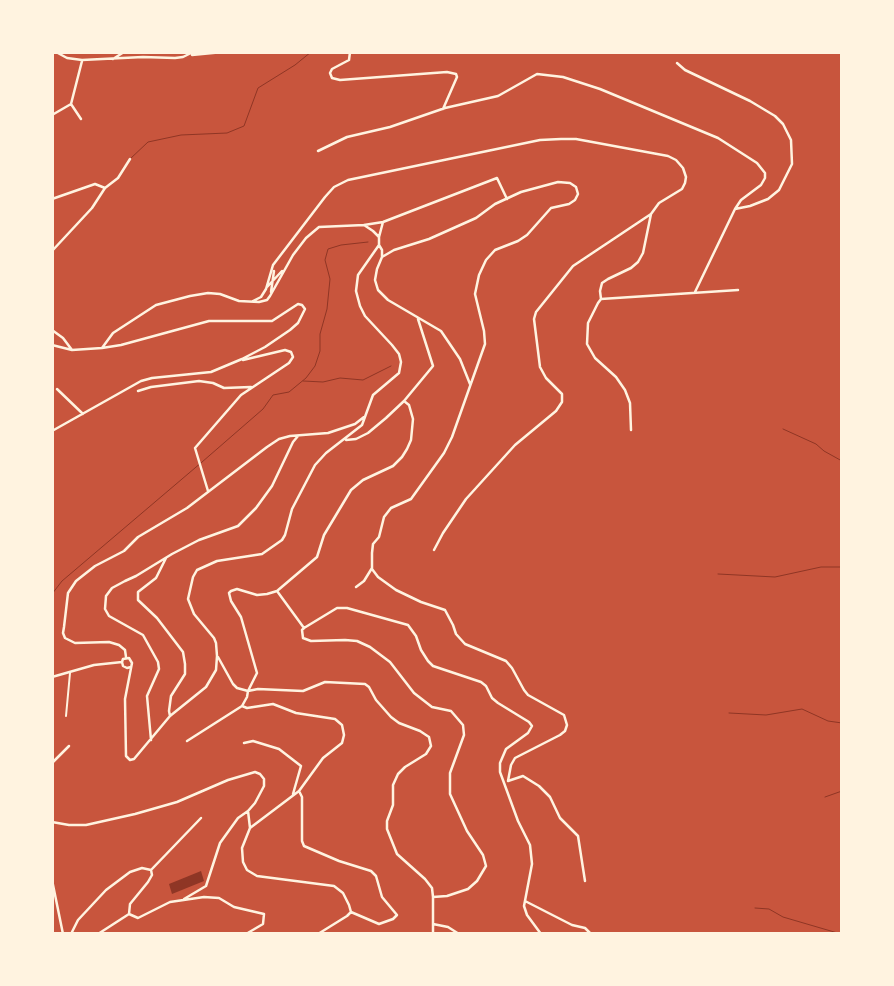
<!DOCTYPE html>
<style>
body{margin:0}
#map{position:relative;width:894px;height:986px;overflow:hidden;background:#c8553d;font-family:"Sofia Sans Condensed",sans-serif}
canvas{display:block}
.frame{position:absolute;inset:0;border:54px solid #fff3e0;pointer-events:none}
</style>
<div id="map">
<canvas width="894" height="986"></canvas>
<div class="frame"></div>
</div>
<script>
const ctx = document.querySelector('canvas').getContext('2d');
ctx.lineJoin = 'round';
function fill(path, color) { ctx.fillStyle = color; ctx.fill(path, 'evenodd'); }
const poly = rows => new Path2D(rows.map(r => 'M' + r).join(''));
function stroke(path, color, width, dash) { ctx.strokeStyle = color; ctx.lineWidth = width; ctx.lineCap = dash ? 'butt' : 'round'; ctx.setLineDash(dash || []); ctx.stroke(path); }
const water = poly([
 [201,871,204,881,172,894,169,884]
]);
const stream = poly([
 [130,159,148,142,181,135,227,133,244,126,258,88,295,65,311,52],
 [303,381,323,382,340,378,363,380,391,366],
 [783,429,816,444,824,451,842,461],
 [718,574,775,577,821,567,842,567],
 [52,594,62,581,202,462,263,409,273,395,289,392,306,378,315,366,320,351,320,334,327,309,330,279,325,260,328,249,341,245,368,242],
 [729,713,766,715,802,709,828,721,842,723],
 [825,797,842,791],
 [755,908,769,909,783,917,841,934]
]);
const pedestrian = poly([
 [66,716,70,673]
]);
const minor = poly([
 [56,52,67,58,82,60,143,57,175,58,183,57,193,52],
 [350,52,349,60,332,69,330,73,332,78,340,80,447,72,456,74,457,77,443,109],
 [192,55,223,52],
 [113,59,124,52],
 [677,63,685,70,750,101,775,116,783,124,791,140,792,164,779,190,768,199,750,206,735,209],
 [71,104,81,119],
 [52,115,71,104,82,61],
 [318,151,347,137,390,127,445,108,498,96,537,74,563,77,600,89,718,138,757,163,765,173,765,178,761,185,741,200,735,209,695,292],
 [52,199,95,184,105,188],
 [364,225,383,222,497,178,507,199],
 [379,237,383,222],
 [379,245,382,250,382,257],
 [52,251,92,208,105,188,118,178,130,159],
 [382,257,377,269,375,280,378,290,388,300,441,331,460,359,470,384],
 [267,287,282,271],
 [271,292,274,271],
 [601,299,598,303,588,323,587,344,595,358,616,377,625,390,630,403,631,430],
 [253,301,261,297,266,289,273,265,325,197,334,187,348,180,540,140,561,139,576,139,668,156,676,160,683,168,686,177,685,183,682,189,659,203,651,214,643,253,638,262,631,268,608,279,602,283,600,291,601,299,738,290],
 [52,330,63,338,72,350],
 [52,345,72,350,102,348,113,333,156,305,190,296,208,293,220,294,239,301,259,302,267,300,270,296,293,255,306,238,319,227,364,225,373,231,379,237,379,245,358,275,356,291,360,306,365,316,392,345,399,354,401,362,399,373,373,395,362,425,326,453,315,465,292,509,285,535,282,540,262,554,217,561,197,570,193,577,188,599,194,614,214,638,216,643,217,656,216,670,206,687,170,716,134,759,130,760,126,756,125,699,132,663,129,658,123,659,122,662,123,666,127,668,131,667],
 [57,389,83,414],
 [138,391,151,387,199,381,213,383,224,388,251,387],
 [52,431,141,381,152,378,211,372,242,359,265,347,290,330,298,323,305,309,302,305,298,304,272,321,209,321,121,345,102,348],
 [346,440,356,439,368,433,386,418,404,401,433,366,418,319],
 [208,491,195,448,241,395,289,363,293,357,291,352,285,350,243,360],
 [434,550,443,533,466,499,515,445,556,411,562,402,562,394,546,378,540,367,534,319,536,312,573,266,651,214],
 [166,558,156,578,138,592,138,600,157,618,183,652,185,664,185,674,171,696,169,711,170,716],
 [372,569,378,577,396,590,421,602,445,610,453,625,456,634,465,644,506,661,512,668,524,690,528,695,564,715,567,725,565,731,560,735,515,758,511,765,508,781,523,776,539,786,550,797,560,818,578,836,585,881],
 [356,587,364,581,372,568,372,553,373,544,379,537,384,517,391,508,411,499,444,453,452,437,485,344,484,331,475,294,479,275,486,260,495,250,518,241,527,235,551,208,569,204,575,200,578,194,576,187,570,183,558,182,521,192,495,204,476,218,429,239,394,250,382,257],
 [277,591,304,628],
 [126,657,125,650,119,645,109,642,75,643,65,638,63,633,64,627,68,593,76,581,95,566,124,551,138,537,187,508,267,447,279,439,290,436,328,433,355,424,364,417],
 [218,657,233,684,237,688,248,691,257,673,241,617,231,601,229,593,231,591,237,589,257,595,267,594,277,591,317,557,324,535,351,490,363,480,393,466,402,457,407,449,411,440,413,419,409,405,404,401],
 [52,677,94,665,122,662],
 [151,740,147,696,159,669,158,662,143,635,109,616,105,609,106,596,112,588,125,581,136,576,172,554,199,540,238,526,256,508,272,486,293,442,298,436],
 [187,741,242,706],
 [244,743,253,741,279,749,301,766,293,794],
 [52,763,69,746],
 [299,791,302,797,302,841,304,846,339,861,371,871,376,876,382,897,397,915,393,919,379,924,351,912],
 [52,822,69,825,86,825,135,814,177,802,228,780,255,772,260,774,264,779,264,786,255,803,248,811,250,828,299,791,323,758,342,743,344,735,342,725,335,719,296,713,273,704,247,708,242,706,247,697,248,691,258,689,303,691,325,682,365,684,369,687,376,700,391,717,399,723,420,731,429,737,431,746,426,754,405,767,398,774,393,785,393,805,387,821,387,829,397,854,425,879,432,888,433,897,433,934],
 [250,828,242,848,243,862,247,870,257,876,334,886,343,893,349,905,351,912,347,916,318,934],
 [52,880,63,934],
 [433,897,447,896,468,889,477,881,486,866,483,855,467,831,450,794,450,773,464,735,463,725,451,711,432,707,414,693,390,662,370,647,357,641,345,640,311,641,303,638,302,630,304,628,337,608,347,608,408,625,416,636,421,650,428,661,433,666,481,682,486,686,492,698,498,703,529,722,532,726,528,733,506,749,500,763,500,772,518,821,530,845,532,864,524,906,527,915,541,934],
 [184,899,206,886,220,843,238,818,248,811],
 [525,901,572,925,585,928,591,934],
 [129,914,138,918,170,902,204,897,219,898,234,907,264,914,263,924,246,934],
 [433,924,448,927,459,934],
 [71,934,78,920,106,890,130,872,142,868,151,870],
 [98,934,129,914,130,904,148,882,152,875,151,870,201,818]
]);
fill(water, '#8f3625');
stroke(stream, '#8f3625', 1);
stroke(pedestrian, '#fff3e0', 2);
stroke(minor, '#fff3e0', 2.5);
</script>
